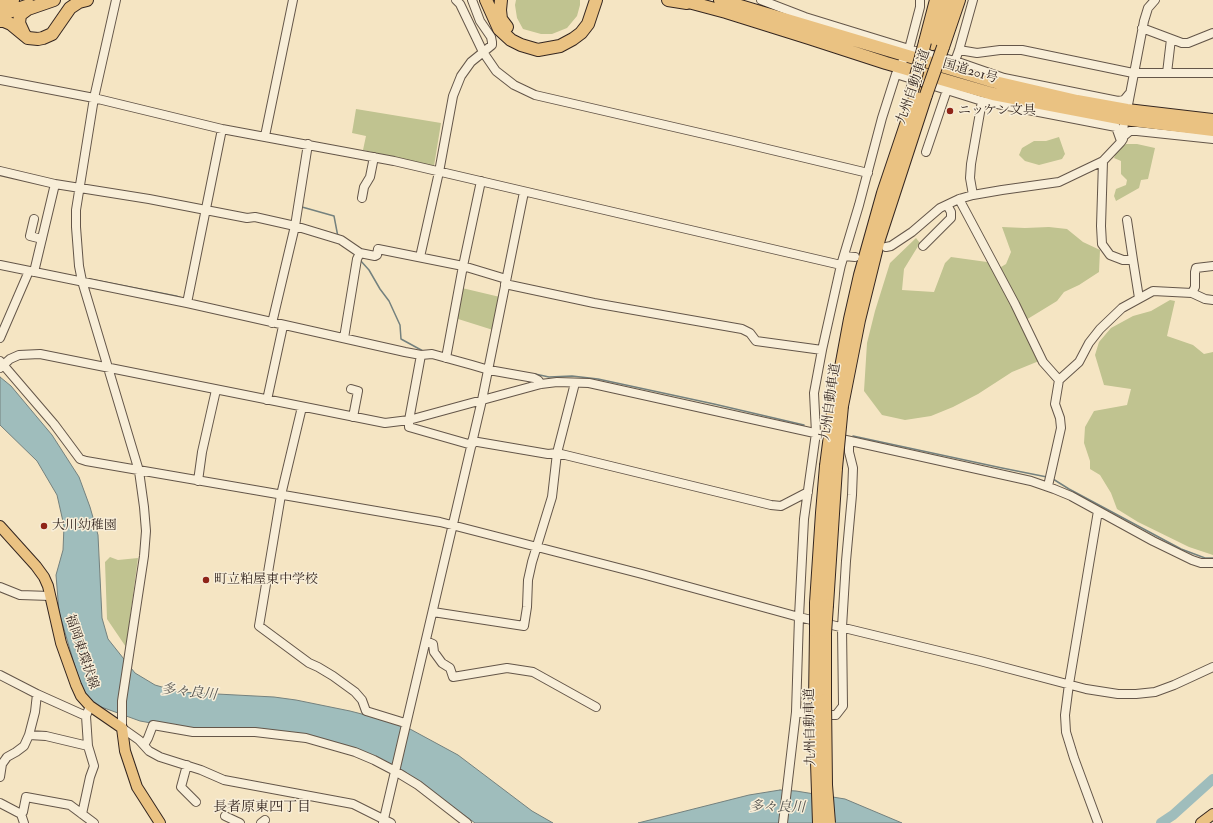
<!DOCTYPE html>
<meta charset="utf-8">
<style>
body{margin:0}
canvas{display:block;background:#f5e5c3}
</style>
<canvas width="1213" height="823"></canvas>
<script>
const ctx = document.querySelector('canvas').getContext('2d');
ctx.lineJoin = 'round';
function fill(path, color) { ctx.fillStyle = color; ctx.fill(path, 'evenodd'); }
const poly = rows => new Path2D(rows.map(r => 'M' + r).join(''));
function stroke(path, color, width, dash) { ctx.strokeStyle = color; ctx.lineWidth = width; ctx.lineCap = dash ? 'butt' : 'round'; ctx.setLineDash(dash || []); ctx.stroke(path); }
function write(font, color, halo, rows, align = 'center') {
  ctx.font = font + ' "IM FELL Double Pica","Noto Serif JP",serif'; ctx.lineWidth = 3; ctx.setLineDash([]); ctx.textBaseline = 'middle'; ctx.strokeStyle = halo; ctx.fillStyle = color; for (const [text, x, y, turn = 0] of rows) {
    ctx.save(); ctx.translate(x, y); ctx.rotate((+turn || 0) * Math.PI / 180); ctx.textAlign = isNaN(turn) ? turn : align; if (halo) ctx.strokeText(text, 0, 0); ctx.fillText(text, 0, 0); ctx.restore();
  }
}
const green = poly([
 [516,0,580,0,580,5,577,16,567,28,552,34,541,34,523,29,517,18,515,5],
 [356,109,441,123,434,166,363,150,366,136,352,133],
 [1059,137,1065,154,1062,159,1039,165,1025,161,1019,155,1022,148,1034,141,1046,141],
 [1126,144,1137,144,1155,148,1148,179,1141,180,1139,188,1116,201,1114,196,1116,189,1126,185,1127,180,1121,174,1121,161,1114,158,1117,151],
 [1002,227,1025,228,1049,227,1067,229,1083,242,1100,250,1099,272,1079,285,1064,292,1057,301,1021,323,1039,361,1012,372,978,394,953,407,931,416,905,420,882,415,864,391,867,343,875,311,890,263,916,238,920,243,904,269,902,290,934,292,945,263,951,257,987,262,996,270,1006,264,1011,252],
 [462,288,500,297,493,330,455,318],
 [1170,300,1175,301,1167,336,1193,345,1204,354,1213,352,1213,555,1189,547,1138,522,1117,509,1111,493,1100,475,1090,469,1090,461,1084,443,1085,427,1094,411,1127,405,1131,389,1104,385,1095,355,1099,342,1111,328,1133,316,1151,311],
 [110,557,118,560,138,558,126,647,107,619,105,562]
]);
const water = poly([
 [0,377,11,386,52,435,79,477,90,507,98,535,102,618,108,639,135,673,155,685,179,692,274,697,296,700,350,711,389,721,410,729,458,755,532,811,553,823,475,823,404,771,362,752,330,741,179,728,140,721,93,704,84,692,76,670,59,612,56,575,63,550,64,526,57,495,37,461,0,425,0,377],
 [780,790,796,791,845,799,902,823,638,823,749,795,780,790]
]);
const stream = poly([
 [302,207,334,216,338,237],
 [360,260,369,270,380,289,389,301,400,325,401,339,423,351],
 [84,278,176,296,182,298],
 [535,374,549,377,572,376,598,379,714,404,804,425],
 [853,436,1002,468,1047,477],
 [1053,479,1069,489,1181,549,1205,558,1213,558]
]);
const river = poly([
 [1161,823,1173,815,1213,779]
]);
const minor = poly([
 [116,0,94,98,76,210,76,227,79,266,82,281,139,471,144,507,146,531,144,556,122,701,122,728,139,740,149,751,160,757,201,770,224,780,353,804,391,823],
 [456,0,460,4,483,52,496,71,514,85,535,95,730,140,868,173],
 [761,0,805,17,909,49,955,61,1004,78,1118,101,1124,100,1129,94],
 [1142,28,1182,43,1188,43,1213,33],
 [959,50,977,53,1000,50,1022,50,1133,73,1213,73],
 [955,61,959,50,973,0],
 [1167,73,1171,39],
 [896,74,982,101,1116,127,1121,141],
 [0,80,94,98,222,129,394,161,841,265],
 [265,136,293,0],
 [1124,136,1130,131,1137,131,1213,139],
 [926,152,947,90],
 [1103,161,1101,226,1102,244,1110,255,1123,260,1133,260,1139,298],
 [0,171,55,184,149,199,247,218,255,217,295,226,341,240,360,253,375,256,377,255,378,249,463,266,506,279],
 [973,195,970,178,971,164,982,101],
 [362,198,364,187,370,177,374,157],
 [959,199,1015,304,1043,362,1059,380],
 [34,219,30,236,42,239],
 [1127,220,1133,260],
 [923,246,951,218,951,212,947,205],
 [886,247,891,246,912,232,940,208,959,199,973,195,1002,190,1059,182,1103,161,1121,142,1123,139,1124,119,1127,110,1144,21,1148,8,1155,0],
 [844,256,855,257],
 [420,257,439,172,453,96,461,76,471,62,492,45,492,42,491,37,480,21,472,0],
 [0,265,187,303,405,352,421,355,432,354,472,365,489,370,534,378,538,380,541,384],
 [34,272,55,184],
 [505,284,594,303,742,329,750,333,756,341,822,350],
 [1192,293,1205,299,1213,300],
 [187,303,222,129],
 [272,323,295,226,308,144],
 [0,338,29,271],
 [344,338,357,259,360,253],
 [421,355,409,420,409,427,472,445],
 [446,358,463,266,481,181],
 [0,361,54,424,80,459,86,461,440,522,642,574,799,617,980,661,1086,689,1118,694,1136,694,1155,692,1174,685,1213,667],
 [0,368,10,359,19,355,40,354,385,423,409,420,541,384,557,382,589,383,1031,481,1054,489,1071,496,1153,541,1192,560,1201,563,1213,563],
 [351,389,358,391,353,417],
 [267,400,283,326],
 [302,407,281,495,259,626,309,663,318,667,333,676,355,692,362,700,366,711,405,723],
 [472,441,548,454,557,453,771,505,781,506,808,492],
 [198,481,202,452,216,390],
 [1048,486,1061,428,1060,418,1055,404,1059,380,1079,362,1089,343,1100,329,1122,308,1153,291,1192,293,1195,287,1195,272,1196,268,1213,266],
 [0,587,20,595,50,596],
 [433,612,524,626,527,607,528,580,532,562,552,497,557,453,575,383],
 [426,641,433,644,434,652,442,663,450,668,453,677,507,668,533,672,596,707],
 [0,675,37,694,86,716],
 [796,712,819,715,836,715,843,706,842,627,846,561,852,495,853,468,849,452,849,442],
 [29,735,46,736,88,746],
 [144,745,148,738,153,725,193,732,255,732,306,738,355,752,374,760,395,771,418,785,467,823],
 [187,765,181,787,196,802],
 [0,777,2,764,7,757,16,752,24,746,29,735,35,712,37,694],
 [0,803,21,814,23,812,26,797,70,805,94,823],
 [21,814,24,823],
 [82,814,90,777,94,766,88,746,86,716,90,706],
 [225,816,240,823],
 [261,823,265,820],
 [383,823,482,400,524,192],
 [783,823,796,712,799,617,804,519,816,433,814,393,822,350,841,265,859,205,882,118,896,74,909,49,920,7,920,0],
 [1098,823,1074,758,1066,732,1065,715,1069,684,1098,511]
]);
const major = poly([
 [0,526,36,566,44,577,48,586,61,643,76,685,81,696,90,706,122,728,125,751,137,787,160,823],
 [1201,823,1213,814]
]);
const highway = poly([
 [486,0,499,29,511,40,521,45,538,50,560,46,573,39,581,33,588,24,596,0],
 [501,0,500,10,501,19,507,27],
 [668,0,687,3],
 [681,0,726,12,809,38,886,63,993,94,1124,119,1213,130],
 [720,0,995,82,1077,101,1127,110,1213,120],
 [0,5,13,0],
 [0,15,29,5],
 [0,21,4,21,11,24,28,38,38,39,43,38,52,34,70,8,79,2,87,0],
 [24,34,19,23,20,15,28,9,54,0],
 [925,42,936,0],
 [933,44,947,0],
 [943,47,959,0],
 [834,405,850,319,860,275,883,193,917,92],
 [842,406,859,320,879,239,926,95],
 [816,603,822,513,826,466],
 [827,605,836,468],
 [825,700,825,633],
 [815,701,816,631]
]);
const highwayBridge = poly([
 [912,91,925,42],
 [926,95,943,47],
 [826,466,834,405],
 [836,468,842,406],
 [816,631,816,603],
 [825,633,827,605],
 [825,700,826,785,829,823],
 [815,701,819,823]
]);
const markers = [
 [950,111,4,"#8f2418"],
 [44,526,4,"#8f2418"],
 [206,580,4,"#8f2418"]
];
const streetNames = [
 ["国道201号",970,72,16],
 ["九州自動車道",914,87,-71],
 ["九州自動車道",831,402,-82],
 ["福岡東環状線",81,652,71],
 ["九州自動車道",811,727,-91]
];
const poiNames = [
 ["ニッケン文具",958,111],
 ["大川幼稚園",52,526],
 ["町立粕屋東中学校",214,580]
];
const waterNames = [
 ["多々良川",189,693,6],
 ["多々良川",777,808,1]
];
const neighbourhoodNames = [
 ["長者原東四丁目",262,808]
];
fill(green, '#c0c390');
fill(water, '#9fbdbc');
stroke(water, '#74817e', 1);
stroke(stream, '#74817e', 1.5);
stroke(river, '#9fbdbc', 10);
stroke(minor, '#645649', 10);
stroke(major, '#342620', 12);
stroke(highway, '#342620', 14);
stroke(minor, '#f8eed8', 8);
stroke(major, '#eac282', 10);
stroke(highway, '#eac282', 12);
stroke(highwayBridge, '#342620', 14, []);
stroke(highwayBridge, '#eac282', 12);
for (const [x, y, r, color] of markers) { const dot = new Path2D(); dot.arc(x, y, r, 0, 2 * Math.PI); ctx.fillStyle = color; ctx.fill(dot); stroke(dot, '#f8eed8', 1.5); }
write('13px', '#342620', '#f8eed8', streetNames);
write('13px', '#342620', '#f8eed8', poiNames, 'left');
write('italic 14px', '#54534f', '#f8eed8', waterNames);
write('14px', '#342620', '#f8eed8', neighbourhoodNames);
</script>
